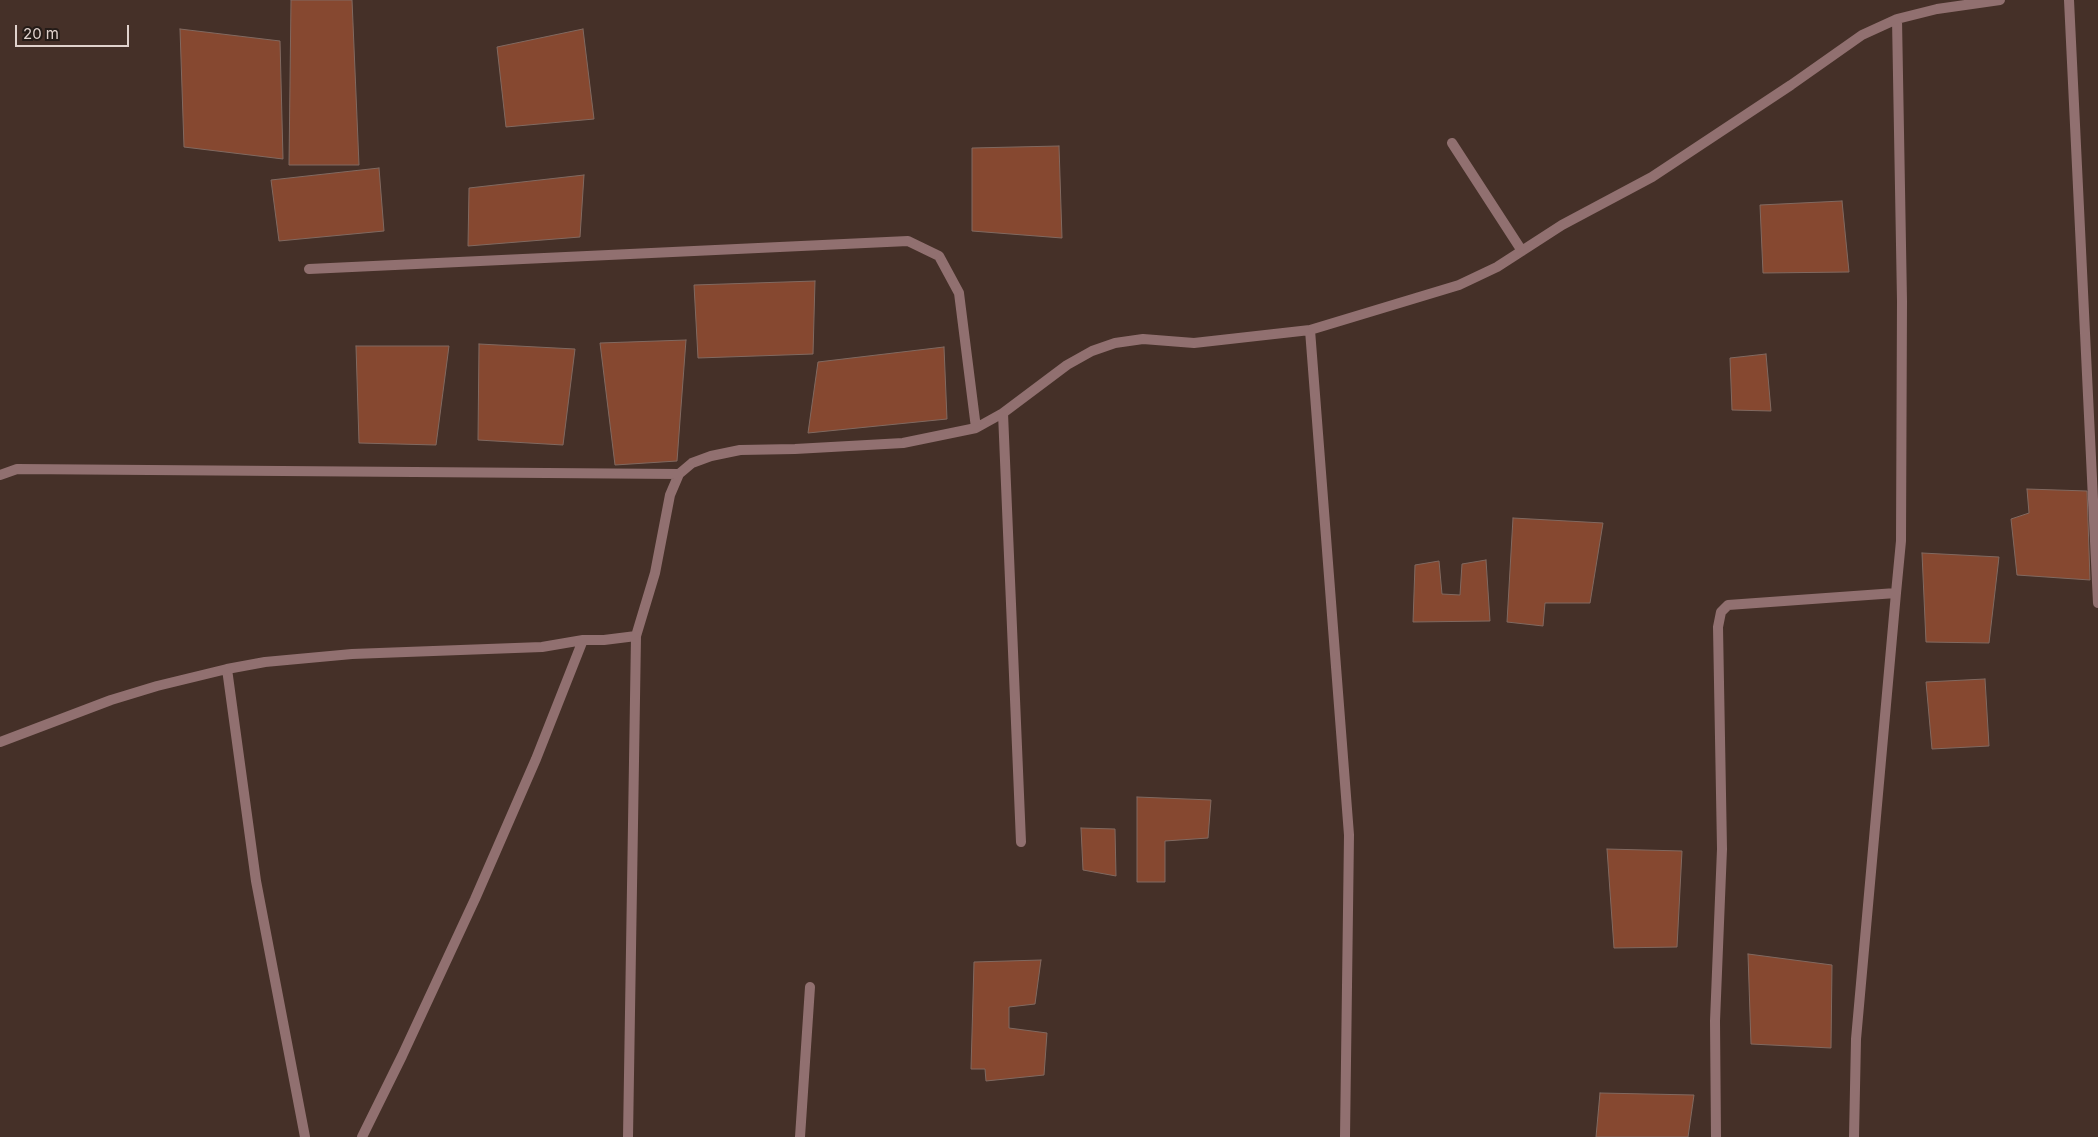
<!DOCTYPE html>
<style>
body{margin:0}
#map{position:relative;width:2098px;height:1137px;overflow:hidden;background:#453028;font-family:Inter,sans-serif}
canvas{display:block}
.scale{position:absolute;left:15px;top:25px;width:114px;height:22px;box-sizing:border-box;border:2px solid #e0d2cd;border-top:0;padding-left:6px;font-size:15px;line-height:18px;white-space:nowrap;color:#e0d2cd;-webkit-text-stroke:4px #241b17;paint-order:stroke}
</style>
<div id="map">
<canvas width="2098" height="1137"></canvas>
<div class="scale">20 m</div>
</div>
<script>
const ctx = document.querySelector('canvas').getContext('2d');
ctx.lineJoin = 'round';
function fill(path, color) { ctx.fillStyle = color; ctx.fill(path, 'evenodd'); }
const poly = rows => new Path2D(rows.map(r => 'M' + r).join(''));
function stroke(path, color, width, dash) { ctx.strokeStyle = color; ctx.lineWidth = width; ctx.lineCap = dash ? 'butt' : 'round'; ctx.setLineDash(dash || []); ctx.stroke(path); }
const building = poly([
 [291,0,352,0,359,165,289,165,291,0],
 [180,29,280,41,283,159,184,147,180,29],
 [583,29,594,119,506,127,497,47,583,29],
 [1059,146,1062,238,972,231,972,148,1059,146],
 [379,168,384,231,279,241,271,180,379,168],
 [584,175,580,237,468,246,469,188,584,175],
 [1842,201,1849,272,1763,273,1760,205,1842,201],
 [815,281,813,354,698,358,694,285,815,281],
 [686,340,677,461,615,465,600,343,686,340],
 [479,344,575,349,563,445,478,440,479,344],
 [356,346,449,346,436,445,359,443,356,346],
 [944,347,947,419,808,433,818,362,944,347],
 [1766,354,1771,411,1732,410,1730,358,1766,354],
 [2027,489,2087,491,2090,580,2017,575,2011,519,2029,513,2027,489],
 [1513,518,1603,523,1590,603,1545,603,1543,626,1507,622,1513,518],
 [1922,553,1999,557,1989,643,1926,642,1922,553],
 [1486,560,1490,621,1413,622,1415,565,1439,561,1442,594,1460,595,1462,564,1486,560],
 [1985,679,1989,746,1932,749,1926,682,1985,679],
 [1137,797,1211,800,1208,838,1165,841,1165,882,1137,882,1137,797],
 [1081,828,1115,829,1116,876,1083,870,1081,828],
 [1607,849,1682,851,1677,947,1614,948,1607,849],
 [1748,954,1832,965,1831,1048,1751,1044,1748,954],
 [1041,960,1035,1004,1009,1007,1009,1028,1047,1033,1044,1075,986,1081,985,1069,971,1069,974,962,1041,960],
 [1600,1093,1694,1095,1688,1137,1596,1137,1600,1093]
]);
const minor = poly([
 [2069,0,2098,603],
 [1452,143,1522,251],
 [309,269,908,241,939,256,959,293,976,428],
 [1310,330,1349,835,1345,1137],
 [1003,413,1021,842],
 [0,475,17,469,679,474],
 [227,669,256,881,305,1137],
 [0,742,111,700,157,686,227,669,265,662,352,654,542,647,583,640,604,640,636,636],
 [362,1137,402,1056,475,899,536,759,583,640],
 [628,1137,636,636,655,573,670,495,679,474,692,463,711,456,740,450,795,449,903,443,976,428,1003,413,1067,365,1092,351,1115,343,1143,339,1194,343,1310,330,1459,285,1497,267,1562,225,1652,177,1791,85,1862,35,1897,19,1937,9,2000,0],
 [800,1137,810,987],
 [1716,1137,1715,1021,1722,849,1718,627,1721,612,1728,605,1896,593,1901,541,1902,301,1897,19],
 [1854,1137,1856,1039,1896,593]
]);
fill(building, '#864830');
stroke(building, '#816960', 1);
stroke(minor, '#917070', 10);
</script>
